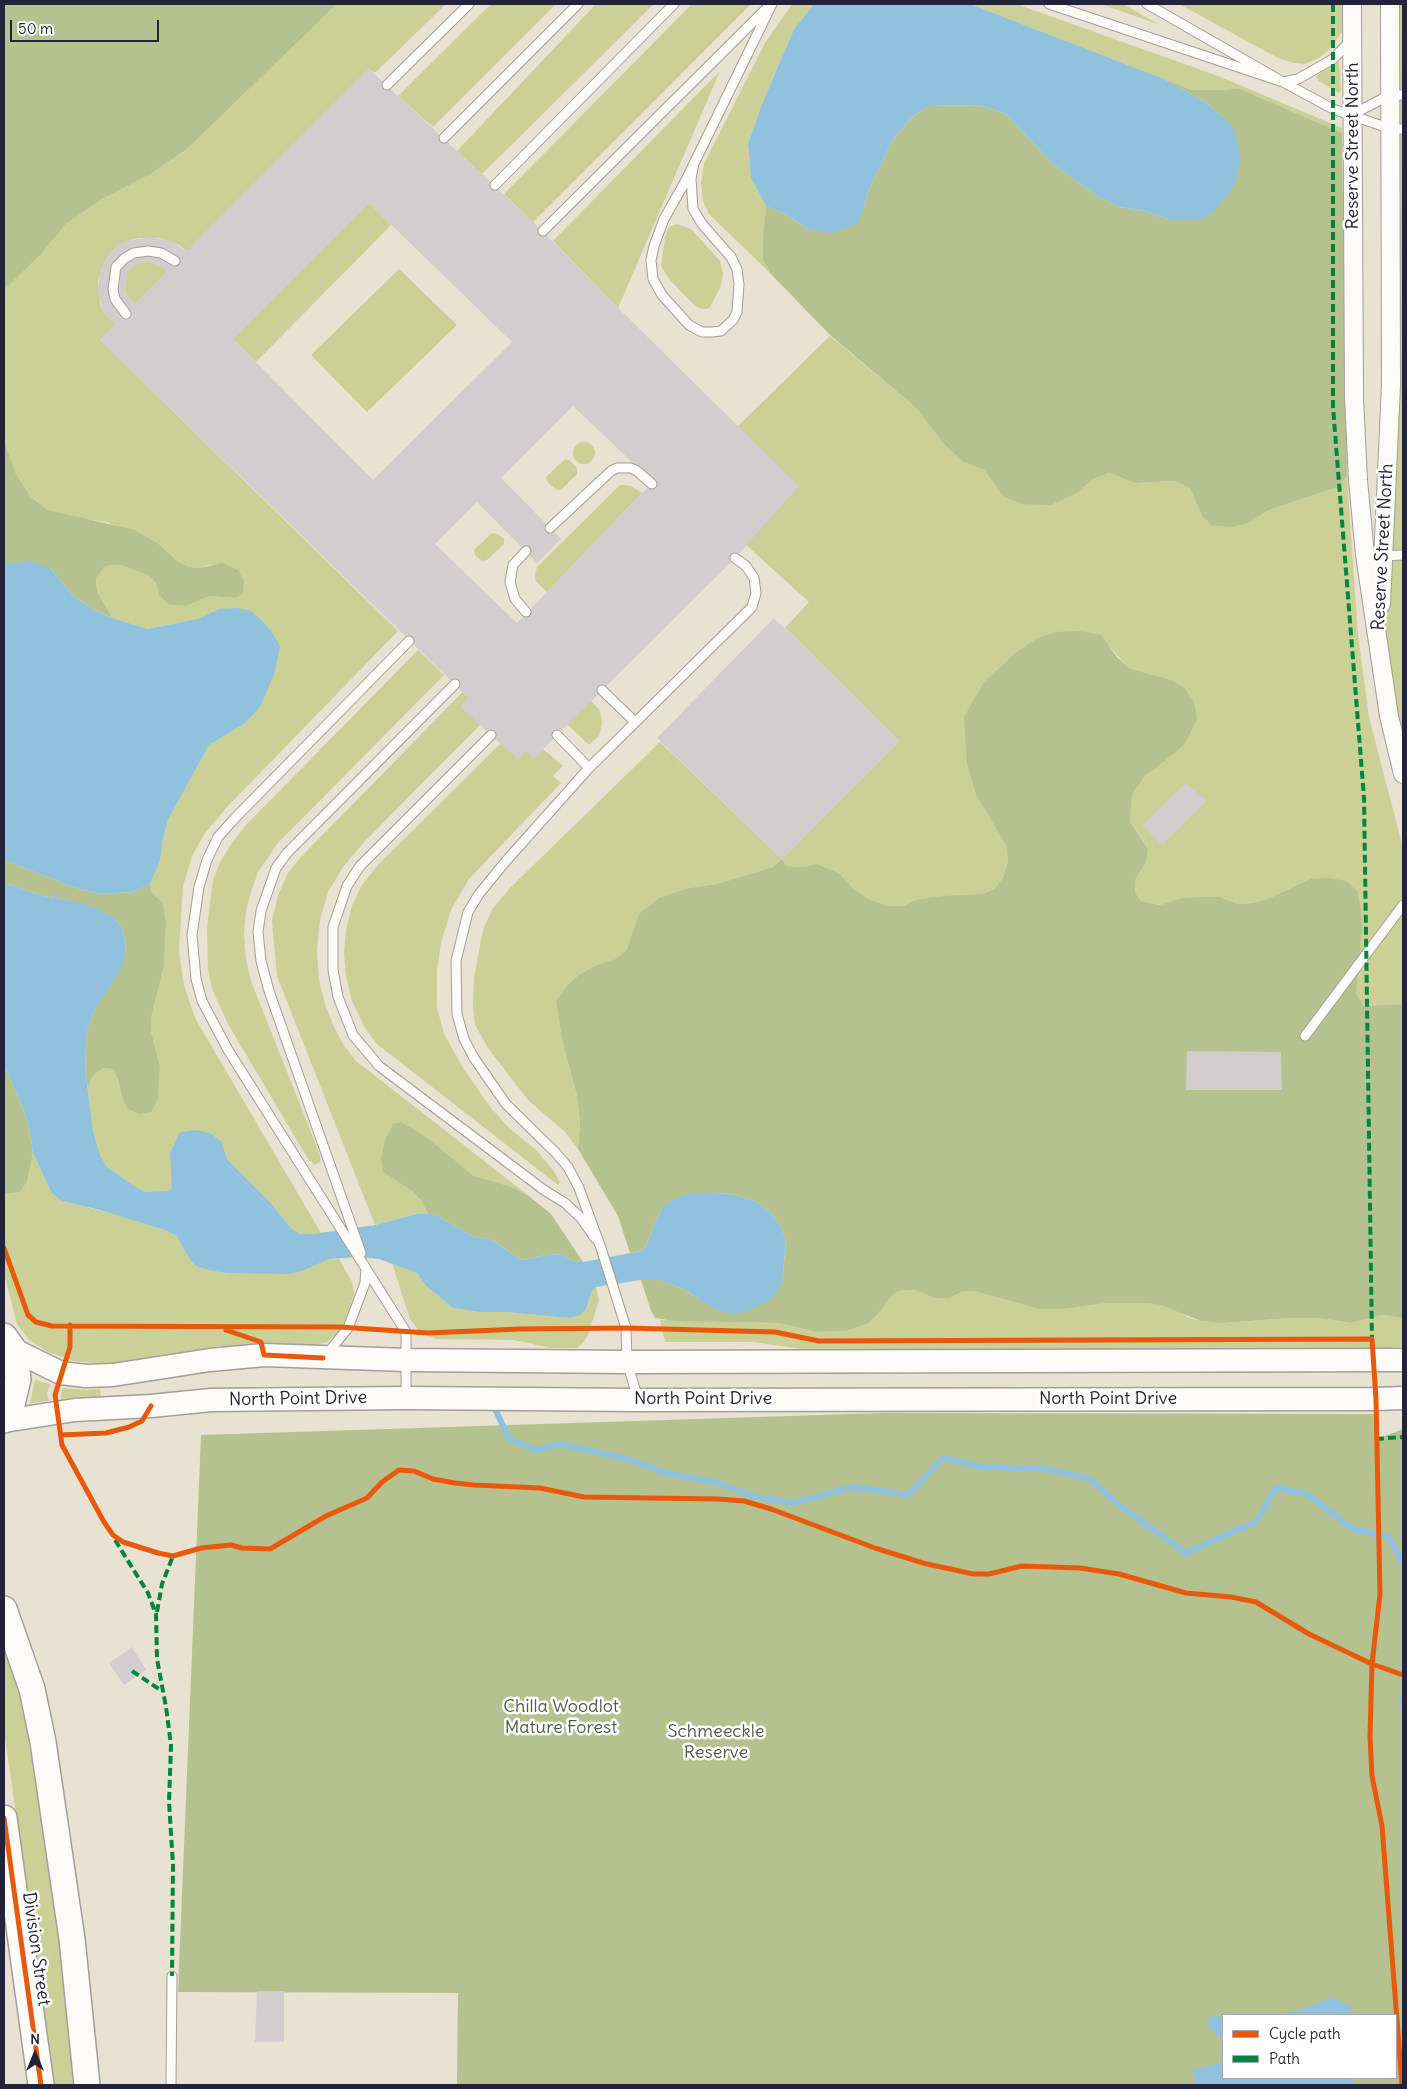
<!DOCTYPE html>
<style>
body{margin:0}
#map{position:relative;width:1407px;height:2089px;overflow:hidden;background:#e8e2d2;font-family:Delius,sans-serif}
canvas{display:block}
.frame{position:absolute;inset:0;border:5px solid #22223b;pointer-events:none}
.legend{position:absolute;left:1222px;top:2014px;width:175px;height:65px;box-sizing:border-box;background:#fff;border:1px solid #a7a7b1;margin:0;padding:6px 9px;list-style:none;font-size:15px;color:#22223b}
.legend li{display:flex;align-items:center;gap:10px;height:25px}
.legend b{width:25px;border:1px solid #a7a7b1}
.north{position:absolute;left:10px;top:2029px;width:50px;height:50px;-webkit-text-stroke:4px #fff;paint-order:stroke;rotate:0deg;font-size:14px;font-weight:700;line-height:20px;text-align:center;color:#22223b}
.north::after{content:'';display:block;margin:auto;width:18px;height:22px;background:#22223b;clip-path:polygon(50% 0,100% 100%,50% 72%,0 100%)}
.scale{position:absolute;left:10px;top:20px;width:149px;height:22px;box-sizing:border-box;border:2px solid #22223b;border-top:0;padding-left:6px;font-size:15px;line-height:18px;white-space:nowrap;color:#22223b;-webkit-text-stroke:4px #fff;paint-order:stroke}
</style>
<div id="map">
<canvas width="1407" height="2089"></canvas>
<div class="frame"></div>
<ul class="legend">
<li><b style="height:6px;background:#e8590c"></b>Cycle path</li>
<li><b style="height:6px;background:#00873e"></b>Path</li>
</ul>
<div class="north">N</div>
<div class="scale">50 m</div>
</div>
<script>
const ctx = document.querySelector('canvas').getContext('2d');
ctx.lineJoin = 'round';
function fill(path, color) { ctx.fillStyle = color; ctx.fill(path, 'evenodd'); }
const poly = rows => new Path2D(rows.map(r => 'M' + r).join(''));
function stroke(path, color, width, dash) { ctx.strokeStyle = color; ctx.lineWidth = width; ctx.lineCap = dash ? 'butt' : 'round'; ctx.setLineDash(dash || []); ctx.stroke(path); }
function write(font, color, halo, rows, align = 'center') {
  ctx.font = font + ' Delius,sans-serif'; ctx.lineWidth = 5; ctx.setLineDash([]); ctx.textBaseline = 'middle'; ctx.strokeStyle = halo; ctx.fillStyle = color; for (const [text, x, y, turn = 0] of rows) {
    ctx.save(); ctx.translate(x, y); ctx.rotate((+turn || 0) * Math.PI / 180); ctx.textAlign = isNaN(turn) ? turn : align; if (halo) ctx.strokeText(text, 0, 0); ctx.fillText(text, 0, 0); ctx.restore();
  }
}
const green = poly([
 [337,4,446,4,375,73,369,69,187,251,179,245,160,238,139,238,128,241,118,245,110,253,105,261,98,281,100,304,104,313,115,325,100,340,398,631,228,806,205,833,192,856,183,886,179,951,184,985,195,1018,321,1233,313,1234,300,1234,291,1228,269,1201,227,1159,222,1142,172,1181,172,1188,168,1192,161,1193,146,1192,134,1186,107,1167,100,1155,93,1131,90,1108,88,1089,92,1077,103,1068,112,1069,118,1079,122,1096,158,1099,160,1066,151,1031,151,1018,164,966,166,921,163,903,151,892,150,884,160,861,163,839,168,820,209,745,244,724,275,672,218,609,201,618,148,629,112,618,97,591,96,577,105,566,120,565,148,575,156,583,159,594,199,600,210,596,236,598,211,564,201,568,189,567,176,560,160,545,107,522,78,518,48,510,31,497,16,474,4,440,4,290,40,255,66,224,104,198,149,175,184,152],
 [491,4,556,4,433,127,398,96],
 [596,4,654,4,482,174,457,151],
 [692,4,751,4,533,222,504,194],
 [792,4,814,4,794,29,760,109,748,144,751,178,766,206,763,258,770,273,709,214,703,201,701,183,704,164,765,43],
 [970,4,1016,4,1218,76,1342,128,1342,133,1238,88,1224,90,1192,90],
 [1101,4,1123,4,1160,25],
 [1179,4,1342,4,1342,32,1328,51,1317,59,1304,64,1294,63,1278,58],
 [1390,4,1403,4,1403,774,1379,640],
 [1339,62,1341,91,1339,93,1319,81,1316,76],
 [720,71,618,308,553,241],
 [369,203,391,225,256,362,233,339],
 [677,224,691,229,720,261,723,274,721,286,710,307,707,309,702,309,695,306,670,280,661,266,665,238,669,227],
 [147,262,155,263,168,271,135,304,127,295,125,288,127,272,138,263],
 [399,269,457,325,367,412,311,355],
 [830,336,915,407,944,444,963,462,984,470,1003,496,1078,492,1093,479,1109,473,1135,483,1174,481,1190,488,1202,516,1249,523,1269,510,1335,488,1347,477,1358,635,1369,717,1403,848,1403,1005,1398,1004,1364,1006,1356,993,1357,978,1310,879,1272,897,1253,903,1238,904,1220,897,1182,898,1161,905,1141,901,1135,892,1136,878,1146,863,1148,849,1130,820,1132,795,1145,776,1186,742,1197,719,1184,687,1171,680,1129,668,1109,646,1056,632,1037,638,1018,651,967,764,976,795,1006,845,1008,861,1003,878,995,888,983,894,920,899,903,908,887,906,869,899,852,887,839,873,817,864,803,867,786,866,782,859,773,867,717,884,689,888,627,950,615,959,597,965,556,1001,562,1040,577,1096,580,1123,578,1149,565,1132,528,1100,488,1048,475,1025,473,1006,474,978,483,930,493,908,510,888,660,742,782,859,899,741,785,628,809,602,745,544,737,427],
 '573 453a11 11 0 1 1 22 0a11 11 0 1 1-22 0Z',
 [565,459,570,461,577,468,577,474,561,490,557,490,548,483,546,477],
 [620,485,631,486,642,493,547,592,536,581,535,576,537,567],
 [492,533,498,534,504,539,504,544,487,560,482,561,475,555,474,550],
 [418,650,444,675,278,843,258,872,252,889,246,910,244,935,246,959,251,981,320,1155,320,1162,315,1165,308,1159,228,1024,212,989,208,969,207,927,213,880,220,862,232,843,246,825],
 [463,692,469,698,461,707,481,724,364,842,343,867,328,892,320,920,317,950,319,980,325,1004,334,1027,343,1044,356,1061,529,1196,512,1187,474,1176,429,1139,402,1122,383,1172,412,1191,421,1200,428,1214,415,1214,375,1225,277,976,272,921,278,895,288,873,300,858],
 [591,701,600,710,602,723,599,736,590,744,588,744,567,724],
 [500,744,526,751,534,758,543,749,563,766,553,776,561,783,469,879,451,910,441,942,437,971,437,1007,444,1034,463,1068,491,1108,510,1129,536,1150,553,1170,560,1182,558,1185,377,1044,365,1028,352,1001,346,977,344,954,346,930,352,906,361,886,379,864],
 [33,1153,52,1192,62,1201,118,1215,165,1230,177,1236,305,1270,329,1259,339,1259,352,1282,354,1294,344,1325,339,1332,327,1342,317,1345,220,1346,109,1364,74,1361,48,1352,28,1339,17,1324,4,1274,4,1194,20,1192,27,1182],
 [392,1263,417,1273,426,1286,453,1308,479,1312,505,1312,570,1318,586,1309,591,1293,596,1287,599,1300,588,1335,583,1343,577,1348,551,1348,514,1340,436,1339,419,1331,410,1319],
 [904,1290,915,1290,934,1298,950,1298,963,1292,974,1291,1039,1309,1086,1306,1108,1303,1149,1303,1161,1304,1175,1309,1189,1318,1201,1321,1225,1323,1290,1318,1319,1318,1351,1323,1382,1315,1403,1318,1403,1347,1358,1350,822,1352,754,1342,665,1342,660,1320,779,1323,817,1332,846,1331,868,1324,878,1314,894,1293],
 [35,1380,50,1384,47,1393,49,1401,30,1403],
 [62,1388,88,1390,100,1389,101,1396,61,1400],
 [4,1642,22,1704,39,1799,63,1967,74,2085,52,2085,38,1964,4,1731]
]);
const forest = poly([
 [4,4,337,4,186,150,149,175,104,198,66,224,40,255,4,290],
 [1164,79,1192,90,1224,90,1238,88,1342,133,1347,477,1335,488,1269,510,1249,523,1232,527,1212,525,1202,516,1190,488,1174,481,1135,483,1109,473,1093,479,1078,492,1051,505,1022,504,1003,496,984,470,963,462,944,444,915,407,830,335,770,273,763,259,763,238,766,206,786,214,809,230,864,208,868,192,893,139,912,117,930,106,979,105,1006,114,1053,164,1098,196,1119,207,1141,210,1168,219,1219,114,1207,103],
 [4,440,16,474,31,497,48,510,135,530,160,545,176,560,189,567,201,568,222,563,238,570,244,581,243,594,236,598,210,596,185,606,168,604,159,594,156,583,148,575,120,565,105,566,96,578,97,591,112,618,93,609,73,596,50,568,4,564],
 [1079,631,1101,635,1117,657,1129,668,1171,680,1184,687,1194,702,1197,719,1186,742,1176,752,1145,776,1132,795,1130,821,1148,849,1146,863,1136,878,1135,892,1141,901,1160,905,1182,898,1204,897,1220,897,1238,904,1253,903,1272,897,1310,879,1329,878,1346,881,1357,891,1361,910,1362,930,1356,993,1364,1006,1398,1004,1403,1005,1403,1318,1382,1315,1351,1323,1319,1318,1290,1318,1223,1323,1201,1321,1161,1305,1147,1303,1108,1303,1061,1309,1039,1309,974,1291,962,1292,950,1298,934,1298,915,1290,904,1290,894,1293,878,1314,868,1324,846,1331,817,1332,779,1323,674,1321,655,1318,651,1311,641,1280,660,1280,683,1289,699,1299,782,1282,786,1242,781,1227,771,1213,757,1202,735,1195,717,1193,661,1209,646,1246,641,1251,630,1253,618,1216,578,1149,580,1123,577,1096,562,1040,556,1001,566,987,579,975,597,965,615,959,627,950,639,914,659,898,689,888,717,884,773,867,782,859,786,866,803,867,817,864,839,873,852,887,869,899,887,906,903,906,919,899,944,896,983,894,995,888,1003,878,1008,861,1006,845,976,795,967,764,964,717,984,682,1018,651,1037,638,1056,632],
 [4,860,73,887,99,894,132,892,150,884,151,892,163,903,166,921,164,966,151,1018,151,1031,160,1066,158,1099,151,1112,139,1114,127,1108,122,1096,118,1079,112,1069,103,1068,92,1077,88,1089,85,1067,87,1030,95,1009,126,952,123,930,115,918,68,900,43,896,4,883],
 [4,1065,23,1108,30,1132,33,1153,27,1182,20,1192,4,1194],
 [402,1122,429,1139,474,1176,512,1187,529,1196,551,1214,583,1262,573,1261,563,1255,551,1254,521,1260,498,1244,488,1239,474,1237,436,1215,428,1214,421,1200,412,1191,383,1172,381,1158,385,1141,393,1124],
 [882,1413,1376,1414,1377,1439,1403,1429,1403,2085,457,2085,458,1993,178,1992,201,1435],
 [1223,2015,1396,2015,1396,2078,1223,2078]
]);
const water = poly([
 [814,4,970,4,1164,79,1207,103,1233,127,1238,144,1240,163,1235,184,1214,212,1199,220,1168,219,1141,210,1119,207,1098,196,1053,164,1006,114,979,105,930,106,912,117,893,139,868,192,864,208,857,224,832,233,809,230,786,214,766,206,751,178,748,144,760,109,794,29],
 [31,561,50,568,73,596,93,609,109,617,148,629,201,618,218,609,237,608,251,611,261,620,271,631,280,646,275,672,260,707,244,724,209,745,168,820,163,839,160,861,150,884,132,892,99,894,73,887,4,860,4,564],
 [4,883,43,896,68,900,91,906,115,918,123,930,126,952,120,971,95,1009,87,1030,85,1067,93,1131,100,1155,107,1167,134,1186,146,1192,168,1191,172,1188,170,1153,175,1143,180,1132,195,1130,210,1133,222,1142,227,1159,269,1201,291,1228,300,1234,313,1234,375,1225,416,1214,428,1214,436,1215,474,1237,488,1239,498,1244,521,1260,551,1254,563,1255,573,1261,583,1262,641,1251,646,1246,661,1209,673,1200,690,1193,717,1193,735,1195,757,1202,771,1213,781,1227,786,1242,782,1282,773,1298,749,1311,731,1314,717,1310,683,1289,660,1280,641,1280,596,1287,591,1293,586,1309,580,1315,570,1318,505,1312,479,1312,453,1308,426,1286,417,1273,379,1259,358,1257,329,1259,305,1270,290,1274,227,1273,209,1270,196,1266,189,1258,177,1236,165,1230,100,1210,62,1201,52,1193,33,1153,30,1132,23,1108,4,1065],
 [1331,1998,1354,2006,1347,2015,1274,2015,1300,2010],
 [1210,2016,1223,2017,1223,2037,1219,2037,1208,2026],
 [1223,2062,1223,2078,1352,2078,1354,2085,1256,2085,1249,2083,1235,2085,1195,2085,1193,2070]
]);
const stream = poly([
 [492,1402,509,1439,536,1450,560,1444,628,1459,666,1473,715,1482,756,1497,792,1503,853,1487,908,1495,943,1458,981,1467,1045,1469,1090,1479,1119,1505,1186,1553,1257,1521,1276,1488,1307,1494,1353,1529,1389,1537,1403,1564],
 [1403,1696,1402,1701,1403,1705]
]);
const building = poly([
 [369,69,533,222,618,308,799,486,735,558,534,758,526,751,518,760,461,707,469,698,100,340,115,325,104,313,98,294,100,271,110,253,118,245,128,241,150,237,170,241,187,251],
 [369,203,512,342,373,480,233,339],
 [147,262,155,263,168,271,135,304,127,295,125,288,127,272,138,263],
 [573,406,653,482,517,623,435,544,477,502,537,563,561,539,501,478],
 [774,618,899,741,782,859,657,738],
 [1186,783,1206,801,1162,845,1142,825],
 [1187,1051,1281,1052,1282,1090,1186,1090],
 [132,1647,146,1670,124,1685,109,1663],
 [257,1991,284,1991,284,2042,255,2042]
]);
const service = poly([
 [1049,4,1283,82,1147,4],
 [1283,82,1333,109,1391,129,1403,129],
 [1283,82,1298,79,1333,59,1351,40],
 [387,85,469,4],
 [1353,114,1390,95,1403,95],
 [444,138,578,4],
 [694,163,691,179,693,209,702,224,731,257,737,269,739,284,737,312,733,320,721,331,712,332,702,332,689,325,662,295,653,279,651,260,654,246,664,219,685,182,772,4],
 [495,185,674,4],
 [543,231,768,7],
 [126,314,115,299,113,289,116,267,125,258,134,253,148,251,161,253,175,261],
 [550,528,611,471,617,468,631,468,637,471,652,484],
 [526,551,513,565,510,582,515,599,526,612],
 [1381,556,1403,555],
 [602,690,635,722],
 [491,735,360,866,347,886,333,927,333,970,338,997,353,1035,379,1066,544,1190,565,1203,581,1218,595,1238],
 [557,735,589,768],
 [1305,1036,1403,905],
 [361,1253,269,991,261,961,258,932,261,911,276,868,287,853,455,684],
 [327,1354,348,1328,365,1283,366,1268],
 [406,1397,406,1332,228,1050,202,1001,196,979,192,935,199,887,207,860,218,837,235,818,409,641],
 [638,1399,627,1362,626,1328,601,1248,579,1188,568,1167,556,1153,506,1104,474,1058,464,1039,457,1014,456,961,468,912,479,894,506,861,589,768,752,607,756,593,754,578,746,566,735,558],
 [171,2085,172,1976]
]);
const minor = poly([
 [1352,4,1354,398,1358,480,1365,555,1389,716,1403,774],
 [1381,604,1391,385,1390,4]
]);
const tertiary = poly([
 [14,1350,61,1373,86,1376,113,1375,210,1360,264,1355,407,1360,627,1362,1403,1360],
 [4,1421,75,1410,151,1406,211,1400,406,1398,638,1400,1376,1399,1403,1398]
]);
const secondary = poly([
 [4,1336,14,1350,18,1379,12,1404,4,1420],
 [4,1609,32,1689,43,1742,72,1939,87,2085],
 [4,1818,41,2085]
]);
const quiet = poly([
 [1333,4,1333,407,1364,798,1372,1342],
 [1376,1439,1403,1437],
 [115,1540,148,1593,156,1614,157,1659,166,1707,171,1745,169,1802,173,1865,172,1976],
 [157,1612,162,1584,173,1556],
 [132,1671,162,1691]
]);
const cycleway = poly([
 [4,1248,28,1315,36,1322,52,1326,340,1327,428,1333,520,1329,626,1328,775,1332,819,1341,1372,1339,1376,1399,1380,1594,1372,1664,1370,1737,1372,1776,1382,1826,1402,2085],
 [70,1325,70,1347,55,1395,62,1445,104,1522,113,1535,123,1542,158,1553,173,1556,201,1548,231,1545,242,1548,270,1549,326,1516,367,1498,382,1482,399,1470,414,1471,433,1479,455,1483,474,1485,540,1488,584,1497,718,1499,744,1501,771,1509,875,1548,923,1563,973,1574,989,1574,1022,1566,1080,1568,1119,1574,1186,1593,1231,1597,1256,1602,1309,1634,1372,1664,1403,1675],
 [226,1330,261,1342,264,1355,323,1358],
 [61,1435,106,1433,129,1427,142,1421,151,1406],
 [4,1818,41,2085]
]);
const streetNames = [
 ["Reserve Street North",1353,146,-90],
 ["Reserve Street North",1383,547,-87],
 ["North Point Drive",298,1399,-1],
 ["North Point Drive",703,1399],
 ["North Point Drive",1108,1399],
 ["Division Street",36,1949,82]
];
const parkNames = [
 ["Chilla Woodlot",561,1707],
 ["Mature Forest",561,1728],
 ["Schmeeckle",716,1732],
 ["Reserve",716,1753]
];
fill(green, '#cad096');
fill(forest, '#b5c290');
fill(water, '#90c2de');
stroke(stream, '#90c2de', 6);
fill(building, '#d2cdce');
stroke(service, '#a39f99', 11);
stroke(minor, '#a39f99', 20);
stroke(tertiary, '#a39f99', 25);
stroke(secondary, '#a39f99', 28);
stroke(service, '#fcfbf8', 9);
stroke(minor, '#fcfbf8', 18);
stroke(tertiary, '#fcfbf8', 22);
stroke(secondary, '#fcfbf8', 25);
stroke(quiet, '#00873e', 4, [8, 4]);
stroke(cycleway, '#e8590c', 5);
write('18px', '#22223b', '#fff', streetNames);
write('18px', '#545a49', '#fff', parkNames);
</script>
